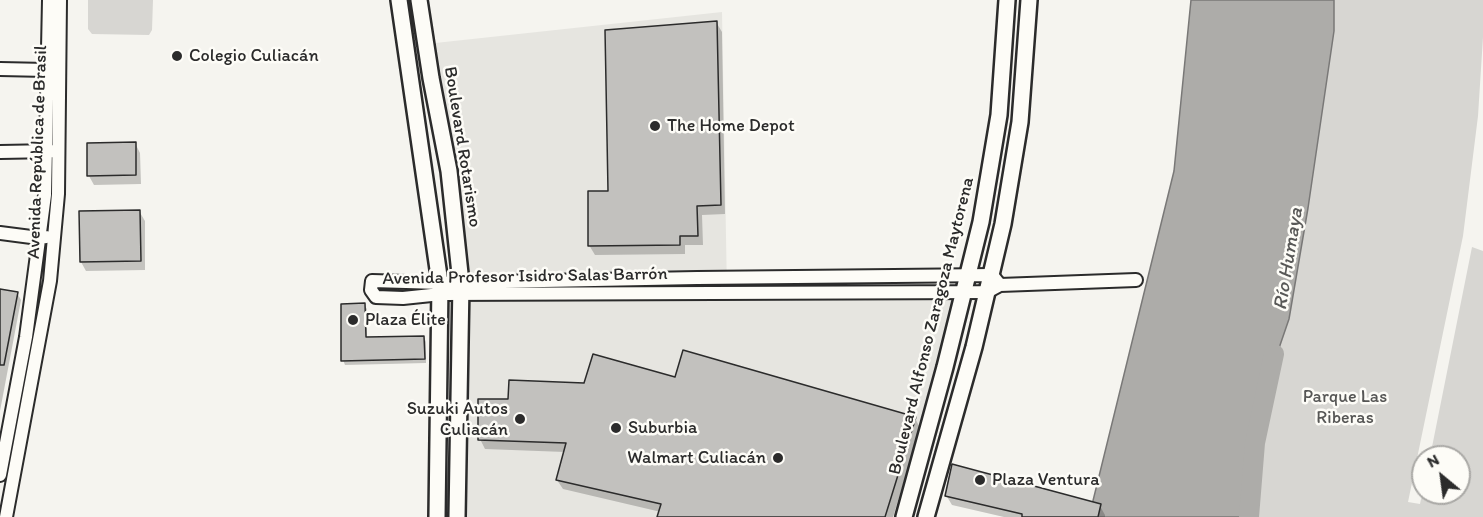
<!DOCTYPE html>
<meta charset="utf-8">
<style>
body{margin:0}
#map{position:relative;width:1483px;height:517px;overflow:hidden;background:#f5f4ef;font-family:Itim,sans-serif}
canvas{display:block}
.north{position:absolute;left:1411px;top:445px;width:60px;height:60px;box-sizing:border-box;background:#fdfcf7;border:2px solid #a9a8a5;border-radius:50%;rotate:331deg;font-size:16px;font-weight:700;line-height:24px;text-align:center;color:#2b2b2b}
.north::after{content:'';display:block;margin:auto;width:21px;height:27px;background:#2b2b2b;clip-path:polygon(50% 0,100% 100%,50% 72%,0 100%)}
</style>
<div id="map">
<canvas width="1483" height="517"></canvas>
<div class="north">N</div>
</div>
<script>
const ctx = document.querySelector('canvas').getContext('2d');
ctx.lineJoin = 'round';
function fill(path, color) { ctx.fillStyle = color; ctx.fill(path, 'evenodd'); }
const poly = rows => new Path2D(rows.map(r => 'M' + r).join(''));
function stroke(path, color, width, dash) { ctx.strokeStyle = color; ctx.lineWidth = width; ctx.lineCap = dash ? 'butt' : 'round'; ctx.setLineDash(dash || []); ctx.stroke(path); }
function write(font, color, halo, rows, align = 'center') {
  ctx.font = font + ' Itim,sans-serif'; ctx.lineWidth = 5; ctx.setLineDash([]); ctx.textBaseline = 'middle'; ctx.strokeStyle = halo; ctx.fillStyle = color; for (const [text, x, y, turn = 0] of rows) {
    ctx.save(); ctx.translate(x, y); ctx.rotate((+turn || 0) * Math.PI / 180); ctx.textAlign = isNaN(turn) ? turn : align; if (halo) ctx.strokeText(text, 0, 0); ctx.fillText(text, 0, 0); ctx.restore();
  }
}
const built = poly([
 [722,12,727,292,963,292,899,517,451,517,461,283,426,44]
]);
const green = poly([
 [88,0,153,0,152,30,149,35,92,34,88,29],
 [1334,0,1483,0,1483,37,1478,116,1463,236,1408,502,1420,504,1423,489,1423,493,1459,493,1459,457,1430,457,1472,247,1483,251,1483,517,1254,517,1254,450,1266,386,1289,319,1308,208,1334,31]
]);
const water = poly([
 [1191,0,1334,0,1334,31,1308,208,1289,319,1266,386,1254,450,1254,517,1089,517,1174,171,1191,0]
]);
const shadow = poly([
 [716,22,722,32,725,214,702,215,703,245,685,245,685,254,595,255,589,245,610,193],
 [135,143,140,153,141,184,94,185,89,176],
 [139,211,145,221,145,270,86,271,81,262],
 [0,290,17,293,21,300,0,411],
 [364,305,367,309,367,338,424,337,426,342,426,363,345,365,343,360],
 [676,378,915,418,920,428,893,517,659,517,661,512,563,489,557,480,565,452,485,449,480,439,510,400,585,385],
 [946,495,1100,506,1105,515,1105,517,1004,517,952,505]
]);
const river = poly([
 [1249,517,1255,443,1274,354]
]);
const building = poly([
 [717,21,721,205,697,206,698,236,680,236,680,245,588,246,588,191,608,191,605,30,717,21],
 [136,142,136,175,87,176,87,143,136,142],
 [140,210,141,261,80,262,79,211,140,210],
 [0,289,18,292,4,365,0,365,0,289],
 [365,303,366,337,424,336,425,359,341,361,341,304,365,303],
 [683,350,916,417,885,517,657,517,661,504,556,480,566,443,478,440,478,399,508,399,509,380,584,383,593,354,675,377,683,350],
 [952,464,1101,504,1098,517,1022,517,1022,514,945,496,952,464]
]);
const minor = poly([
 [0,69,47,70],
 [0,152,53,151],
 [0,233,39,238,46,237],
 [1000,285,992,275,697,278,440,283,372,281,371,290,376,297,403,298,441,294,987,292,1000,285,1136,280],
 [0,475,26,337,45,195,49,0],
 [6,517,50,281,58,194,60,0]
]);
const tertiary = poly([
 [399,0,440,283,437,517],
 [419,0,431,78,449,171,461,283,457,517],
 [904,517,945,367,981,222,999,115,1007,0],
 [926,517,974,347,1003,224,1020,122,1029,0]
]);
const markers = [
 [177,56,6,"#2b2b2b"],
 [655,126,6,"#2b2b2b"],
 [353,320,6,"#2b2b2b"],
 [520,419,6,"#2b2b2b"],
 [616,428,6,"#2b2b2b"],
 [778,458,6,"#2b2b2b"],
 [980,480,6,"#2b2b2b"]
];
const poiNames = [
 ["Colegio Culiacán",189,56],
 ["The Home Depot",667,126],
 ["Plaza Élite",365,320],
 ["Suzuki Autos",508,409,"right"],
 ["Culiacán",508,430,"right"],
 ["Suburbia",628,428],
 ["Walmart Culiacán",766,458,"right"],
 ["Plaza Ventura",992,480]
];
const streetNames = [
 ["Boulevard Rotarismo",462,147,81],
 ["Avenida República de Brasil",38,152,-88],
 ["Avenida Profesor Isidro Salas Barrón",525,277,-1],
 ["Boulevard Alfonso Zaragoza Maytorena",932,326,-76]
];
const parkNames = [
 ["Parque Las",1345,397],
 ["Riberas",1345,418]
];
const waterNames = [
 ["Río Humaya",1289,259,-81]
];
fill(built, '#e6e5e0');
fill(green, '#d7d6d2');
fill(water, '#adaca9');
stroke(water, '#797877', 1.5);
fill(shadow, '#0003');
stroke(river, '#adaca9', 20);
fill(building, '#c2c1be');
stroke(building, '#2b2b2b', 1.5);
stroke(minor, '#2b2b2b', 16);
stroke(tertiary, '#2b2b2b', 20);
stroke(minor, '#fdfcf7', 12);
stroke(tertiary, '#fdfcf7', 15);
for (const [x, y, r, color] of markers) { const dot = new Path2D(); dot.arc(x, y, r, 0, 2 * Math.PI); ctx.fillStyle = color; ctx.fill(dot); stroke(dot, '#fdfcf7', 2); }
write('18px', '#2b2b2b', '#fdfcf7', poiNames, 'left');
write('18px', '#2b2b2b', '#fdfcf7', streetNames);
write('18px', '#565655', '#fdfcf7', parkNames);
write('italic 20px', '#585857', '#fdfcf7', waterNames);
</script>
